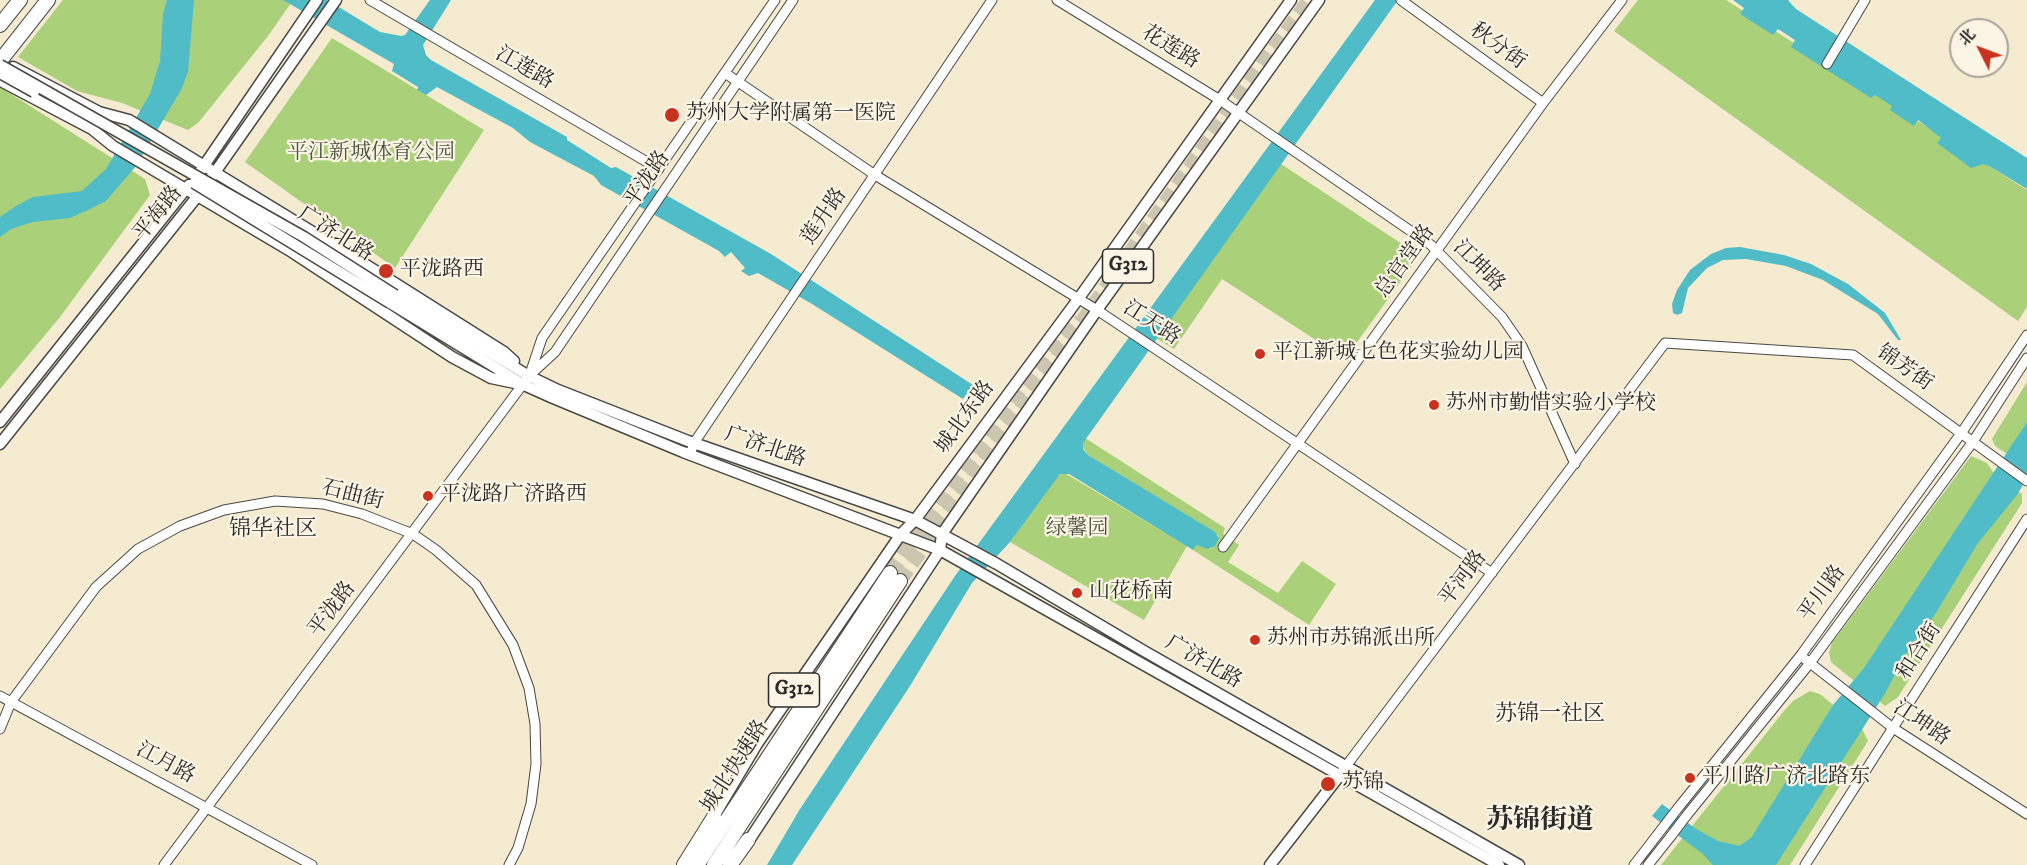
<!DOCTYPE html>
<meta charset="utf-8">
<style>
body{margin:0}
#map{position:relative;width:2027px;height:865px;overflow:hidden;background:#f4ebd1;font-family:"IM FELL DW Pica","Noto Serif SC",serif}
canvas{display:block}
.north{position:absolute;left:1949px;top:18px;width:60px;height:60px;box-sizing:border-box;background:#fcf5e5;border:2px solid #a8a49b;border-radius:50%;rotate:312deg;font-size:16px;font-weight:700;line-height:24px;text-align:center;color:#2b2b2b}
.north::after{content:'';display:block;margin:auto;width:21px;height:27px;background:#c8321e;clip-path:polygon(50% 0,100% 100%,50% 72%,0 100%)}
</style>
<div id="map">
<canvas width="2027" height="865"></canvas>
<div class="north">北</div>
</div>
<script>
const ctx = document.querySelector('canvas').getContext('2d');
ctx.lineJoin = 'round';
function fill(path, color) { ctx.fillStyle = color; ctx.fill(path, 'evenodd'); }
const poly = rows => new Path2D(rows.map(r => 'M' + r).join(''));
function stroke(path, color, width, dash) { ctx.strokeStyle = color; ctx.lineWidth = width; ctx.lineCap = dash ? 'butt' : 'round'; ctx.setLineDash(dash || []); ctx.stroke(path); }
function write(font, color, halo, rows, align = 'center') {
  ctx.font = font + ' "IM FELL DW Pica","Noto Serif SC",serif'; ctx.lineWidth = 4.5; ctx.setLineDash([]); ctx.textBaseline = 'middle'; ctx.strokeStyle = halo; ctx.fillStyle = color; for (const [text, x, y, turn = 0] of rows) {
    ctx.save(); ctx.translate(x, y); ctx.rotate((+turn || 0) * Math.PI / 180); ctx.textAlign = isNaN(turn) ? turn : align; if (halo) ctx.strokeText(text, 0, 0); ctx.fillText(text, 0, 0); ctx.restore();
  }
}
const green = poly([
 [63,0,293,0,268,36,198,123,188,130,122,103,77,91,18,57],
 [1638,0,1726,0,2027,190,2027,307,2018,321,1614,31],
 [332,38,484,130,395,268,245,162],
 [0,87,145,179,150,195,60,317,0,389],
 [1281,164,1408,248,1414,255,1411,267,1345,359,1222,279,1174,349,1156,338],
 [2027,382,2027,467,1995,446,1992,439],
 [1085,438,1225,528,1223,534,1239,545,1228,562,1278,593,1302,561,1336,584,1309,625,1193,550,1197,545,1211,549,1219,536,1088,455,1082,446],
 [1971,456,1987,463,1993,472,2022,494,2022,503,1898,697,1885,706,1831,662,1829,653,1832,643],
 [1063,472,1187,546,1144,620,1010,542,1055,479],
 [1810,691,1820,694,1862,729,1868,741,1790,865,1661,865,1784,711,1793,701]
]);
const water = poly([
 [167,0,194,0,188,72,181,90,136,166,106,201,88,210,70,218,33,222,11,229,0,237,0,217,16,206,33,197,82,191,106,169,150,94,160,61,163,14],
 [283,0,327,0,380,32,401,36,405,35,430,0,451,0,423,45,426,55,431,60,567,137,567,140,611,168,616,167,771,254,973,385,963,399,812,304,758,273,749,276,741,271,745,268,731,252,725,257,719,251,601,185,594,176,530,142,513,128,437,87,426,95,417,90,418,87,392,71,394,64],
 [1375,0,1398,0,1083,443,1083,449,1088,455,1215,532,1219,538,1215,546,1208,549,1197,545,1193,550,1069,474,1060,474,1010,542,972,583,910,686,792,865,767,865,800,809,955,576],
 [1733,0,1788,0,1796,9,2027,158,2027,189,1989,166,1983,164,1971,168,1937,143,1941,138,1918,120,1914,126,1890,110,1892,106,1875,95,1871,98,1791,47,1795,40,1778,29,1773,35,1740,14,1744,8],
 [1740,247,1784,255,1811,264,1848,284,1885,313,1901,340,1898,340,1878,314,1823,280,1786,266,1746,259,1723,260,1707,268,1688,288,1682,313,1677,315,1673,313,1672,304,1677,290,1690,270,1711,254,1726,248],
 [2027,422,2027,478,2017,495,1978,543,1936,613,1911,645,1884,695,1776,865,1713,865,1703,854,1652,816,1662,804,1696,829,1718,841,1739,846,1751,838,1833,705,1864,668]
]);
const highwayTunnel = poly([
 [890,573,1073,314],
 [900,581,1254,75,1309,0]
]);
const minor = poly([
 [370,0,659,169],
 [1057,0,1220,100,1431,245,1502,317,1522,346,1575,464],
 [1401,0,1543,103],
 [1827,64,1865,0],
 [725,73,875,175,1097,310,1492,573],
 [530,374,542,338,775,0],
 [690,455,694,443,992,0],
 [1223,547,1543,103,1622,0],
 [1805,659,1893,728,2027,814],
 [0,696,312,865],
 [0,729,11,702,96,587,138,549,180,526,224,510,275,501,323,504,362,514,413,534,436,550,476,585,513,645,529,688,535,724,536,764,531,804,518,848,509,865],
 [1343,770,1665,343,1853,355,2027,481],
 [1678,808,1801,655,1962,432,2027,335],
 [1687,815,1810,663,1972,443,2027,358],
 [164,865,529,376,555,352,793,0],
 [1634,865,1661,830],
 [1648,865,1671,836],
 [1805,865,2027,519]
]);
const major = poly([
 [13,67,99,112,129,120,352,256,504,352,514,361],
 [1,81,92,129,113,146,292,252,452,357,491,378,515,383],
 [199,173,317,0],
 [211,178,336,0],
 [395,295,529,376,558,390,688,441,915,520,997,564,1144,651,1519,865],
 [390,303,524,385,553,398,683,452,940,550,1499,865],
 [0,422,189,185],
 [0,444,200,193],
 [710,823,757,744,901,534,915,520,1079,298,1291,0],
 [746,845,940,550,942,534,1097,310,1319,0],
 [1270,865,1340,775]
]);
const highway = poly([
 [0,25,20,0],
 [0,61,48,0],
 [684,865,714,817],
 [697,865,890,573],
 [714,865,900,581],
 [730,865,748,840]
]);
const minorBridge = poly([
 [1661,830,1678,808],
 [1671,836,1687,815]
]);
const majorBridge = poly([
 [0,65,304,237,395,295],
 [0,73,34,92],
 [194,183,390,303]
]);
const markers = [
 [672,115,8,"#c8321e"],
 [386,271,8,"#c8321e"],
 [1260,354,6,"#c8321e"],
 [1434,405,6,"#c8321e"],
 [428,496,6,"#c8321e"],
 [1077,593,6,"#c8321e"],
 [1255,640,6,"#c8321e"],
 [1690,778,6,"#c8321e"],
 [1328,784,8,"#c8321e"]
];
const shields = [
 [1128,266,51],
 [794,690,51]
];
const shieldNames = [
 ["G312",1128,266],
 ["G312",794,690]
];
const streetNames = [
 ["秋分街",1497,47,36],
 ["花莲路",1170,48,31],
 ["江莲路",524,69,30],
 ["平泷路",648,180,-56],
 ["平海路",159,214,-51],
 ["莲升路",825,217,-56],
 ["广济北路",335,235,32],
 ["总官堂路",1406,262,-54],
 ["江坤路",1478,267,45],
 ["江天路",1151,324,33],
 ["锦芳街",1904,369,35],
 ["城北东路",966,418,-54],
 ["广济北路",765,448,19],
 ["石曲街",352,496,14],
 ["平河路",1464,579,-53],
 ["平川路",1823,594,-54],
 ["平泷路",333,610,-53],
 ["和合街",1920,652,-57],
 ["广济北路",1203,663,30],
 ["江坤路",1921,724,34],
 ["江月路",165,764,28],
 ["城北快速路",736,767,-57]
];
const poiNames = [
 ["苏州大学附属第一医院",686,115],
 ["平泷路西",400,271],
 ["平江新城七色花实验幼儿园",1272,354],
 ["苏州市勤惜实验小学校",1446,405],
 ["平泷路广济路西",440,496],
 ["山花桥南",1089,593],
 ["苏州市苏锦派出所",1267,640],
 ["平川路广济北路东",1702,778],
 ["苏锦",1342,784]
];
const parkNames = [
 ["平江新城体育公园",371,154],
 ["绿馨园",1077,530]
];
const neighbourhoodNames = [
 ["锦华社区",273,530],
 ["苏锦一社区",1550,715]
];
const districtNames = [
 ["苏锦街道",1540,822]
];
fill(green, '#aad07a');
fill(water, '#4fbcc8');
stroke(highwayTunnel, '#ccc5b0', 14, [14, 7]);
stroke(minor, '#494844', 11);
stroke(major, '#494844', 13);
stroke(highway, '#494844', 16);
stroke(minor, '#fff', 9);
stroke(major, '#fff', 10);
stroke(highway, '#fff', 14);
stroke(minorBridge, '#494844', 11, []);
stroke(majorBridge, '#494844', 13, []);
stroke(minorBridge, '#fff', 9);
stroke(majorBridge, '#fff', 10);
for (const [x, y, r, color] of markers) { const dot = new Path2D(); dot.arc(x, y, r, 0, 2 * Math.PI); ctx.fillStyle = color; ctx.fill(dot); stroke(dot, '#fcf5e5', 2); }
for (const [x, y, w] of shields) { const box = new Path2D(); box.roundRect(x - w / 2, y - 17, w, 34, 4.5); ctx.fillStyle = '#fcf5e5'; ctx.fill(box); stroke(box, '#2b2b2b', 1.5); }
write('bold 20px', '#2b2b2b', null, shieldNames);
write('21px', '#2b2b2b', '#fcf5e5', streetNames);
write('21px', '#2b2b2b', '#fcf5e5', poiNames, 'left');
write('21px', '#4b543f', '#fcf5e5', parkNames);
write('22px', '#2b2b2b', '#fcf5e5', neighbourhoodNames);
write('bold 27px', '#2b2b2b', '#fcf5e5', districtNames);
</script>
